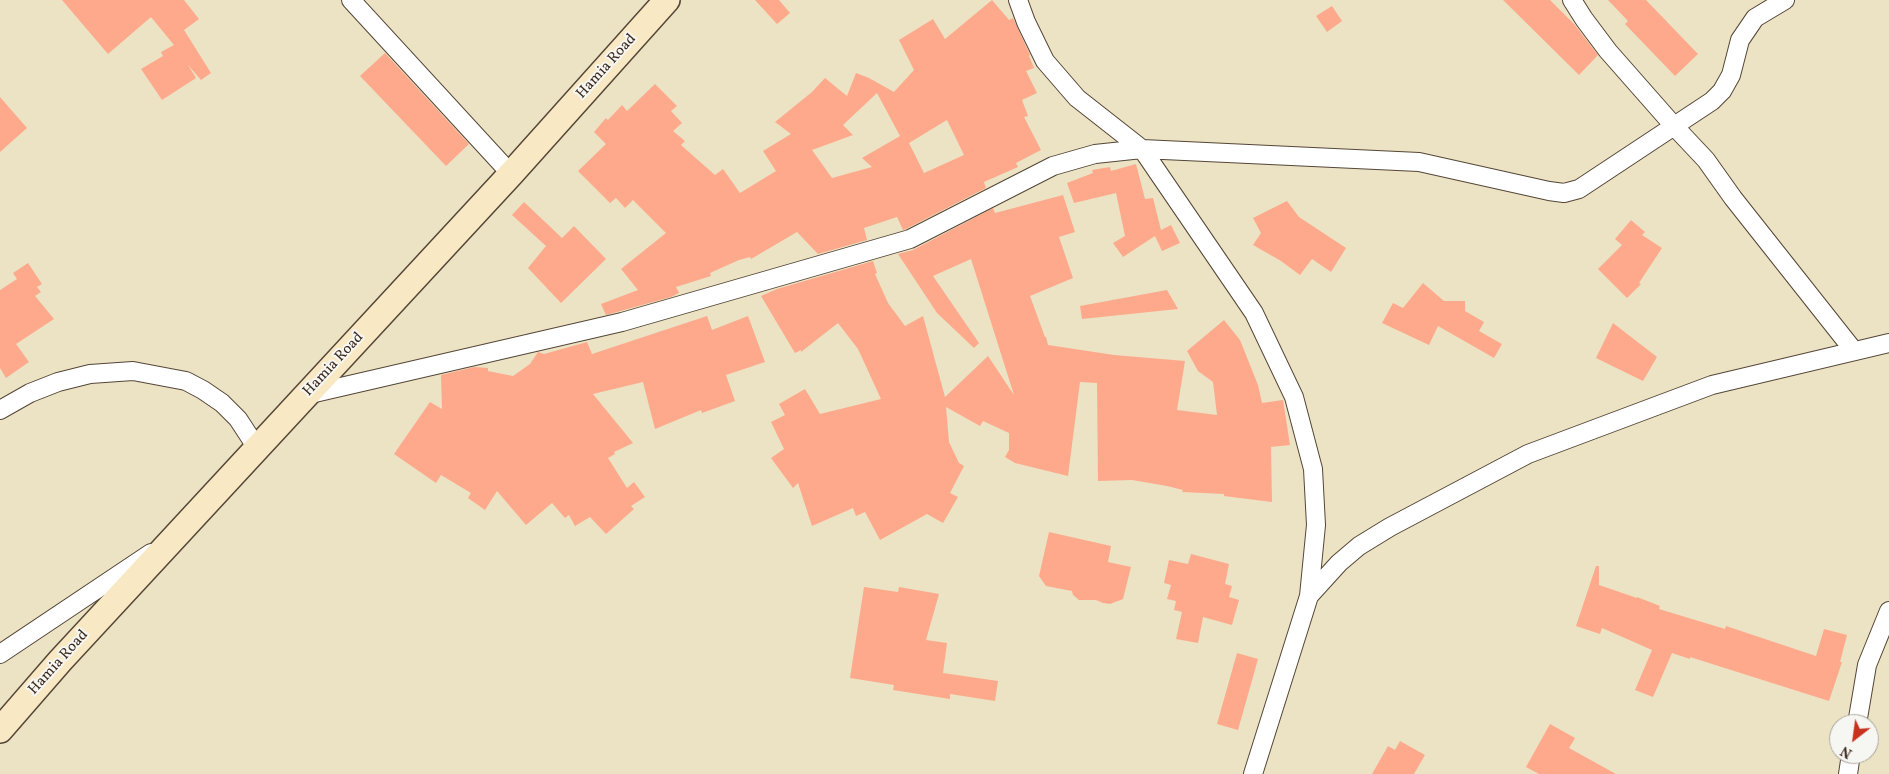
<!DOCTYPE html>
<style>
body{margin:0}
#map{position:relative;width:1889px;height:774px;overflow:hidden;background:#ebe3c4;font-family:Vollkorn,serif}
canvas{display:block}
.north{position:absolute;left:1829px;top:714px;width:50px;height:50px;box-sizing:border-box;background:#f6f6f2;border:1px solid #aba49d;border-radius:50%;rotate:210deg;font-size:14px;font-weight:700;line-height:20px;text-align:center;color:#3b2a1e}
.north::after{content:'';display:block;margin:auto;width:18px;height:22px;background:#c8321e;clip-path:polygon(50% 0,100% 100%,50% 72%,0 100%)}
</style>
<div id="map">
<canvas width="1889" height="774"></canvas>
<div class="north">N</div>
</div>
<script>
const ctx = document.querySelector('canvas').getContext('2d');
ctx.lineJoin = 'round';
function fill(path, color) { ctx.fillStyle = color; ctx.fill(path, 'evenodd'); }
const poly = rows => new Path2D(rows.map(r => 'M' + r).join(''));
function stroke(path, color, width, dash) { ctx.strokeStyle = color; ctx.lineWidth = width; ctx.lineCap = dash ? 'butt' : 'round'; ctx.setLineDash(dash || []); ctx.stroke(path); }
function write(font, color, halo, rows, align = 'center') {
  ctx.font = font + ' Vollkorn,serif'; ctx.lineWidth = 4; ctx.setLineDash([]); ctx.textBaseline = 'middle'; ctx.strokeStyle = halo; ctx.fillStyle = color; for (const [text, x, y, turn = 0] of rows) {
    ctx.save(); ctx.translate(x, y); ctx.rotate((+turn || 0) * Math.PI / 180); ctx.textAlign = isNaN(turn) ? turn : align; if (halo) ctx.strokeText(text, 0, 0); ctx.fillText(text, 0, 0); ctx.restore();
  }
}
const building = poly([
 [62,0,184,0,199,19,184,30,211,73,201,80,188,65,196,78,162,100,141,69,163,56,161,52,174,45,151,17,108,54],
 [755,0,779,0,790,13,777,24],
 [992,0,1009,20,1013,18,1030,55,1029,56,1034,68,1026,71,1037,93,1022,100,1028,116,1024,117,1041,150,1016,163,1018,167,984,182,986,188,906,229,903,230,897,217,864,228,867,240,818,254,797,232,751,259,750,257,739,260,710,273,711,276,676,287,679,293,671,297,606,315,601,304,638,290,621,269,666,233,633,200,625,208,616,198,610,203,578,171,606,144,594,132,606,118,608,120,622,105,627,111,655,84,677,106,671,111,682,123,673,131,685,141,681,145,715,175,723,169,740,193,776,171,763,151,791,134,775,122,812,92,825,78,847,96,856,73,869,78,894,92,914,70,899,40,933,19,945,39],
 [877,93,900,136,862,158,872,167,832,178,812,150,853,135,843,125],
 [947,120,964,155,924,173,909,143],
 [1503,0,1550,0,1574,24,1598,55,1579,75],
 [1608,0,1646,0,1698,54,1675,76,1625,24,1628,21],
 [1332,6,1342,21,1327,32,1316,16],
 [385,53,469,144,446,166,360,76],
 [0,97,27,128,0,152],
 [1136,164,1145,199,1153,198,1161,230,1171,225,1180,243,1162,251,1155,236,1123,257,1113,243,1125,236,1116,193,1074,203,1067,183,1093,173,1092,170,1110,167,1111,171],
 [1063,195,1075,232,1059,237,1073,278,1030,296,1045,337,1046,337,1048,345,1114,355,1185,361,1177,410,1217,415,1213,382,1198,371,1187,351,1224,320,1240,340,1258,385,1262,403,1283,400,1290,445,1271,447,1272,502,1224,496,1224,494,1182,492,1183,490,1167,486,1132,480,1098,481,1097,383,1080,382,1068,476,1015,463,1005,457,1009,450,1009,433,983,421,980,426,946,407,949,442,959,463,964,466,950,493,958,497,943,523,927,514,880,540,865,512,856,516,853,508,812,526,798,483,793,488,771,458,784,449,771,422,785,415,779,404,805,389,820,414,881,399,858,349,838,323,801,352,801,350,795,353,761,296,777,289,873,261,877,273,875,274,888,303,905,326,923,316,945,397,988,356,1014,395,971,259,933,276,979,343,974,348,937,313,898,254,913,250,993,208,995,213],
 [1287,201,1299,217,1346,248,1331,272,1312,259,1300,275,1281,261,1253,245,1261,233,1253,218],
 [524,202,562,238,574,226,606,259,561,303,528,268,546,246,512,215],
 [1631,220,1645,232,1642,235,1662,248,1639,283,1641,284,1627,298,1598,269,1622,245,1615,239],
 [28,263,42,284,37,287,41,292,35,296,54,319,16,344,29,362,6,378,0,368,0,290,17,279,13,273],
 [1423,283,1444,301,1465,301,1465,311,1484,322,1479,331,1502,344,1494,358,1438,326,1429,345,1382,323,1393,303,1403,308],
 [1167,290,1178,309,1082,319,1080,306],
 [707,316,712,330,748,316,765,362,726,375,735,401,702,413,701,410,655,429,643,382,593,394,633,443,614,452,615,454,608,458,627,488,634,482,645,497,631,506,634,509,606,534,590,517,575,526,569,515,565,518,552,503,526,525,497,491,485,510,468,498,471,493,441,475,436,483,394,454,430,402,442,409,441,375,474,367,488,368,488,371,513,376,530,364,538,352,544,354,587,342,592,354],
 [1613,323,1657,357,1643,381,1596,358],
 [1049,532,1111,546,1108,562,1131,567,1123,599,1110,604,1103,603,1096,600,1079,600,1073,595,1072,591,1046,586,1039,576],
 [1191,554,1229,564,1225,584,1232,586,1229,597,1239,600,1232,625,1203,617,1198,643,1176,639,1182,612,1174,610,1176,601,1167,599,1171,585,1164,583,1169,560,1188,564],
 [1596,566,1599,566,1599,585,1637,598,1637,597,1660,606,1659,609,1725,629,1726,626,1816,656,1824,629,1847,635,1840,662,1842,662,1829,701,1690,657,1690,659,1672,653,1653,697,1635,690,1652,650,1602,628,1600,634,1576,626],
 [864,587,898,592,899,587,939,594,926,640,947,643,943,673,998,681,995,701,950,694,950,699,893,690,894,685,850,678],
 [1237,653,1258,659,1238,730,1217,724],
 [1550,724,1575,738,1569,748,1616,774,1539,774,1526,767],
 [1400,741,1425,755,1414,774,1372,774,1388,746,1395,750]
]);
const street = poly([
 [351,0,511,174],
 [1018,0,1026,22,1045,61,1077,98,1142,149,1254,313,1294,397,1313,469,1316,525,1309,596],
 [1572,0,1584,19,1608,51,1674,126,1706,160,1733,198,1854,351],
 [306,395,622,322,910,239,1053,166,1095,154,1142,149,1419,162,1549,191,1564,193,1579,189,1712,101,1722,91,1731,75,1740,40,1755,18,1785,0],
 [0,410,30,393,58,382,90,374,133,371,186,381,203,390,222,403,238,419,257,448],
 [0,654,151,553],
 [1857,724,1867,665,1889,611],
 [1253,774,1309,596,1339,563,1359,546,1390,527,1528,454,1712,385,1889,343],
 [1848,774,1851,754]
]);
const secondary = poly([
 [0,730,60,661,511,174,667,0]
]);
const streetNames = [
 ["Hamia Road",607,67,-48],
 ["Hamia Road",334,365,-47],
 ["Hamia Road",59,663,-48]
];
fill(building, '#fea98c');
stroke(street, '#554637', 20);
stroke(secondary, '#554637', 28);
stroke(street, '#fff', 18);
stroke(secondary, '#f8e8c3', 25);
write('15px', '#3b2a1e', '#f6f6f2', streetNames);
</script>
